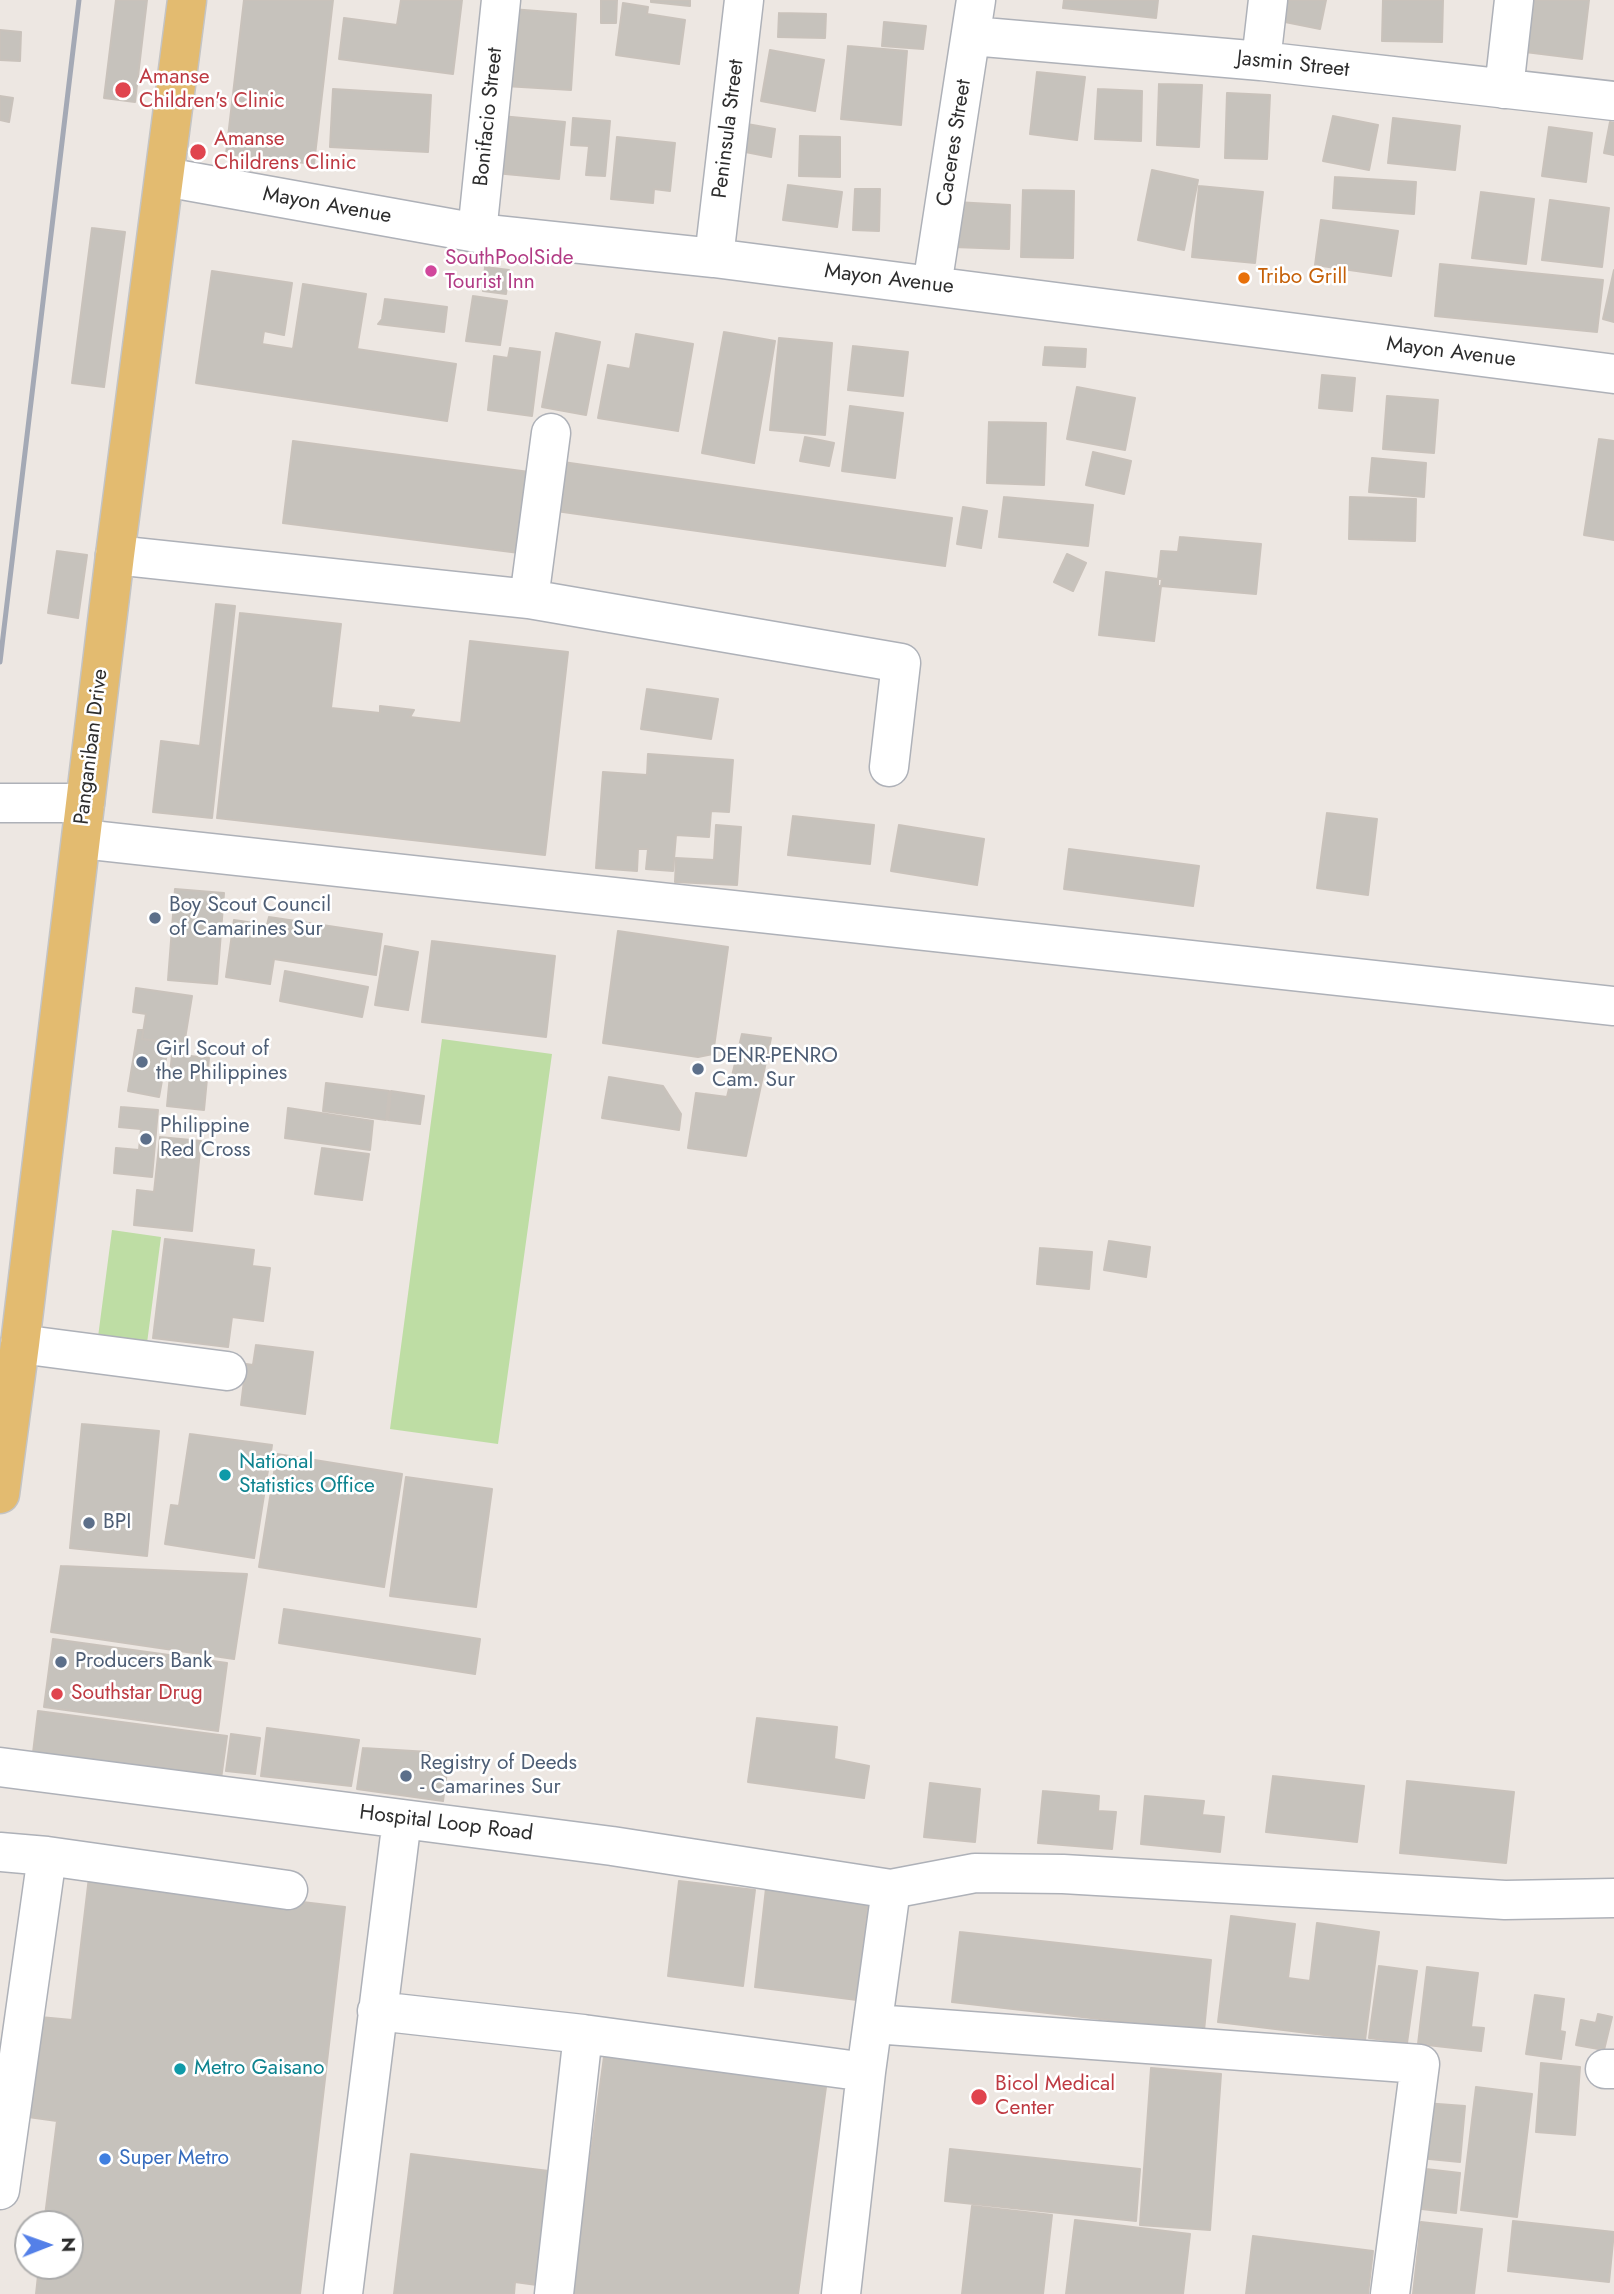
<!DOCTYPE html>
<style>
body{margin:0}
#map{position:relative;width:1614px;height:2294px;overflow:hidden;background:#ede7e2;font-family:Jost,sans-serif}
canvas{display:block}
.north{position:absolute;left:14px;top:2210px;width:70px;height:70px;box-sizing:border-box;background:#fff;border:2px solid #ababab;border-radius:50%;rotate:89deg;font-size:19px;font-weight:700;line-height:28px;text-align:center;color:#2d2d2d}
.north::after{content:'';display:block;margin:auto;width:24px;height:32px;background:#5480e8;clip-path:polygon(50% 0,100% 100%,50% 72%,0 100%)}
</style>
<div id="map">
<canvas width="1614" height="2294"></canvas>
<div class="north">N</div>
</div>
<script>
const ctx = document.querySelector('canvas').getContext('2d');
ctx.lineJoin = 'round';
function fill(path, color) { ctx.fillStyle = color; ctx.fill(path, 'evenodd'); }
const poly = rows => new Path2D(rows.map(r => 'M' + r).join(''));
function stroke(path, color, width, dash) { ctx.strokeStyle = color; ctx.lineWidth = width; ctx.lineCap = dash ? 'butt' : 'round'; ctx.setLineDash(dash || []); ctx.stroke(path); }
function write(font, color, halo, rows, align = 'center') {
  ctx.font = font + ' Jost,sans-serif'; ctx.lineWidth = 5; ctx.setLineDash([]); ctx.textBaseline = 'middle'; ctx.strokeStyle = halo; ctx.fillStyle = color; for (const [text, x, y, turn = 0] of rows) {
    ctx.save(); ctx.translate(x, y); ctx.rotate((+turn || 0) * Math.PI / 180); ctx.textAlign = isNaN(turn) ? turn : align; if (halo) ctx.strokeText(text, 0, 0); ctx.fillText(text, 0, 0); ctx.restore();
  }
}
const green = poly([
 [442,1039,552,1054,498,1444,390,1429],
 [112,1230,161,1237,147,1343,98,1337]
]);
const building = poly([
 [116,0,147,0,135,102,104,98,116,0],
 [244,0,333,0,314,164,226,154,244,0],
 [401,0,462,0,453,74,339,59,344,18,397,25,401,0],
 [601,0,617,0,616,23,601,23,601,0],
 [651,0,690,0,690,6,651,2,651,0],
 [1064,0,1158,0,1156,18,1063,8,1064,0],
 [1285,0,1326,0,1320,29,1280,21,1285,0],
 [1383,0,1443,0,1442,42,1382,41,1383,0],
 [1531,0,1589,0,1582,59,1525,52,1531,0],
 [623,3,648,7,647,14,685,20,679,64,616,55,623,3],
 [511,9,576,14,571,90,505,86,511,9],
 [779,13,826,14,825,38,778,37,779,13],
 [884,22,926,26,923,49,882,46,884,22],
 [0,30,21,32,20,61,0,60,0,30],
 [848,46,907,51,901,125,841,119,848,46],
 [770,50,824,60,815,111,761,101,770,50],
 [1037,72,1085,77,1077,140,1030,134,1037,72],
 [1159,84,1202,85,1199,147,1157,145,1159,84],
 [333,89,431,95,428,152,330,147,333,89],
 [1098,89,1142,91,1141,141,1095,139,1098,89],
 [1227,93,1270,95,1267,159,1225,158,1227,93],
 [0,96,13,98,9,122,0,120,0,96],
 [501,116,565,122,559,179,495,173,501,116],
 [1333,116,1378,125,1369,170,1323,161,1333,116],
 [573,118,610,121,605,176,586,175,589,146,571,145,573,118],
 [1393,118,1460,126,1455,170,1388,163,1393,118],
 [736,122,775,129,771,157,730,149,736,122],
 [1610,122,1614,123,1614,155,1604,153,1610,122],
 [1549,127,1592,133,1586,182,1542,176,1549,127],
 [800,136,840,137,840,177,799,176,800,136],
 [617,137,675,143,670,191,654,189,653,203,611,199,617,137],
 [1152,170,1198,180,1184,250,1138,240,1152,170],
 [1335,177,1416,182,1414,214,1333,208,1335,177],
 [788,185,842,192,837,227,783,220,788,185],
 [1199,186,1263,192,1255,263,1192,257,1199,186],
 [855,189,880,189,879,231,853,230,855,189],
 [1023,190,1074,191,1073,258,1021,257,1023,190],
 [1481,192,1534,199,1526,264,1472,258,1481,192],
 [1550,200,1609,208,1602,267,1542,260,1550,200],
 [955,202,1010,205,1009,249,953,247,955,202],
 [1321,220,1398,231,1391,276,1315,265,1321,220],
 [92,228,125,232,104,387,72,383,92,228],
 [1440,264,1603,280,1597,332,1435,316,1440,264],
 [485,267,509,270,506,294,483,291,485,267],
 [1614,270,1614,322,1603,319,1614,270],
 [212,271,292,283,284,335,264,331,262,344,293,349,303,284,366,294,357,349,456,364,447,421,196,383,212,271],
 [473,296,507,301,500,345,466,341,473,296],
 [385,299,447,307,444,332,378,324,382,319,385,299],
 [724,332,775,341,754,463,702,453,724,332],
 [556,333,600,342,586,415,542,407,556,333],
 [636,334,693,344,678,431,598,418,608,365,630,369,636,334],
 [779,338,832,343,825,435,770,430,779,338],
 [853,346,908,352,903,396,848,390,853,346],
 [1045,347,1086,349,1085,367,1043,365,1045,347],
 [510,348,540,352,532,416,488,410,494,356,508,358,510,348],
 [1322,375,1355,378,1352,411,1319,408,1322,375],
 [1077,387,1135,398,1125,450,1067,439,1077,387],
 [1387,396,1438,400,1434,453,1383,449,1387,396],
 [850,406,903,413,895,478,842,471,850,406],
 [989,422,1046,423,1044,485,987,483,989,422],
 [805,437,834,443,829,466,800,461,805,437],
 [1599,439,1614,441,1614,540,1584,535,1599,439],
 [293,441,537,473,527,554,283,523,293,441],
 [1093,452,1131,461,1124,494,1086,485,1093,452],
 [1372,458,1426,463,1424,497,1369,492,1372,458],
 [563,462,952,518,945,566,556,511,563,462],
 [1004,497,1093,505,1088,546,999,537,1004,497],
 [1350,497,1416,499,1415,541,1349,539,1350,497],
 [963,507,987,511,981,548,957,544,963,507],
 [1180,537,1261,544,1256,594,1161,586,1162,579,1158,579,1161,551,1178,552,1180,537],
 [57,551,87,555,78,618,48,613,57,551],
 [1067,554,1086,563,1073,591,1054,582,1067,554],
 [1106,572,1158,579,1158,586,1161,586,1154,641,1099,635,1106,572],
 [216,604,235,606,212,818,153,812,161,741,200,746,216,604],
 [240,613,341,624,331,708,380,713,380,706,414,710,410,717,461,723,470,641,568,652,545,855,217,818,240,613],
 [647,689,718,699,711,739,641,729,647,689],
 [648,754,733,760,729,812,711,811,709,837,676,835,673,871,646,869,648,849,638,849,637,871,596,868,603,772,647,775,648,754],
 [1327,813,1377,819,1368,895,1317,888,1327,813],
 [793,816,874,825,870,864,788,855,793,816],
 [716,825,741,827,737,885,675,882,676,858,714,860,716,825],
 [899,825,984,839,977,885,891,871,899,825],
 [1069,849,1199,866,1193,906,1064,889,1069,849],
 [175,889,224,893,217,984,168,980,175,889],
 [269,917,382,934,376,975,274,959,270,984,226,977,234,920,267,925,269,917],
 [618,931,728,947,713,1054,698,1057,603,1043,618,931],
 [432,941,555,956,546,1037,422,1022,432,941],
 [385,946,418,952,408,1010,375,1005,385,946],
 [285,971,368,987,362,1017,280,1001,285,971],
 [136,988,192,996,184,1045,142,1039,146,1014,133,1012,136,988],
 [138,1030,143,1030,142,1039,169,1042,159,1097,128,1091,138,1030],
 [742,1034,771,1038,746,1156,688,1148,696,1093,727,1097,742,1034],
 [172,1054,209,1058,204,1110,167,1106,172,1054],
 [609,1077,663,1086,681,1114,679,1130,602,1118,609,1077],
 [326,1083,389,1091,386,1120,323,1111,326,1083],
 [391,1091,424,1096,420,1124,388,1120,391,1091],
 [121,1107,158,1110,152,1177,114,1173,116,1148,139,1150,141,1129,119,1127,121,1107],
 [288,1108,373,1121,370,1150,285,1138,288,1108],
 [160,1137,201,1141,192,1231,134,1225,137,1190,154,1192,160,1137],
 [322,1148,369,1154,362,1200,315,1194,322,1148],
 [165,1239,254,1250,252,1266,270,1268,263,1321,232,1317,228,1347,153,1338,165,1239],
 [1109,1241,1150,1247,1146,1277,1104,1270,1109,1241],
 [1040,1248,1092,1252,1089,1289,1037,1284,1040,1248],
 [256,1345,313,1352,305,1414,241,1405,246,1364,253,1365,256,1345],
 [82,1424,159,1431,147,1556,70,1548,82,1424],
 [190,1434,272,1445,254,1558,165,1544,171,1505,179,1506,190,1434],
 [277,1454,402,1474,384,1587,259,1567,277,1454],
 [406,1477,492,1489,476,1607,390,1596,406,1477],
 [61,1566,247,1574,234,1659,51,1632,61,1566],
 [284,1609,480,1639,475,1674,279,1643,284,1609],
 [53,1639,227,1663,218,1731,44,1707,53,1639],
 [38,1711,227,1736,220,1786,32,1761,38,1711],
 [757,1718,837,1727,834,1759,869,1766,864,1798,748,1782,757,1718],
 [267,1728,359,1740,351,1786,261,1776,267,1728],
 [231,1734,260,1738,255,1774,226,1771,231,1734],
 [363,1748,429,1752,431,1762,448,1764,443,1801,357,1789,363,1748],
 [1273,1776,1364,1786,1357,1842,1266,1832,1273,1776],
 [1407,1781,1514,1792,1506,1863,1400,1853,1407,1781],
 [930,1783,980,1789,975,1842,924,1837,930,1783],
 [1043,1791,1099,1796,1098,1811,1116,1812,1112,1849,1038,1843,1043,1791],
 [1145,1796,1204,1801,1202,1815,1224,1817,1220,1852,1141,1844,1145,1796],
 [89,1877,345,1907,300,2294,36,2294,39,2266,70,2266,70,2224,44,2224,57,2121,28,2117,40,2017,72,2020,89,1877],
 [679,1881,755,1890,743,1986,668,1976,679,1881],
 [766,1888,868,1900,857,2000,755,1987,766,1888],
 [1231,1916,1295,1924,1288,1978,1310,1981,1317,1923,1379,1932,1365,2040,1218,2022,1231,1916],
 [960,1932,1211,1960,1204,2031,952,2002,960,1932],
 [1379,1966,1417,1971,1407,2043,1369,2038,1379,1966],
 [1427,1967,1478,1973,1471,2027,1484,2028,1481,2051,1418,2044,1427,1967],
 [1535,1995,1564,1999,1560,2031,1565,2032,1561,2059,1526,2054,1535,1995],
 [1598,2014,1612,2017,1604,2050,1576,2045,1581,2020,1596,2023,1598,2014],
 [606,2042,828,2072,798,2294,572,2294,606,2042],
 [1541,2063,1580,2067,1575,2135,1536,2132,1541,2063],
 [1151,2068,1221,2074,1210,2230,1140,2225,1151,2068],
 [1476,2087,1532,2094,1517,2217,1461,2210,1476,2087],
 [1424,2103,1465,2106,1460,2162,1419,2158,1424,2103],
 [950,2149,1140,2169,1136,2221,945,2201,950,2149],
 [411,2154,557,2172,544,2286,515,2282,514,2294,394,2294,411,2154],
 [1417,2168,1460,2173,1456,2213,1413,2208,1417,2168],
 [972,2206,1052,2215,1043,2294,962,2294,972,2206],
 [1075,2220,1190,2234,1183,2294,1066,2294,1075,2220],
 [1513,2221,1614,2232,1609,2282,1508,2271,1513,2221],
 [1421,2222,1482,2229,1474,2294,1413,2294,1421,2222],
 [1253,2236,1373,2251,1368,2294,1246,2294,1253,2236]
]);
const minor = poly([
 [972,36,1261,61,1614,101],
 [1261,61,1268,0],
 [1504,89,1514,0],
 [165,177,477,233,714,258,1614,374],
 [477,233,501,0],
 [714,258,744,0],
 [932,286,976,0],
 [115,555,529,599,901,663,889,767],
 [529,599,551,433],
 [0,803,85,803],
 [82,839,1614,1006],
 [20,1344,227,1371],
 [0,1767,612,1846,891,1889,975,1873,1063,1874,1505,1900,1614,1898],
 [0,1852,47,1856,288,1890],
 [377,2011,583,2034,866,2072,891,1889],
 [874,2024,1420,2064,1390,2294],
 [1605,2069,1614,2069],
 [0,2190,47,1856],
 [343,2294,402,1819],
 [554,2294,583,2034],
 [841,2294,866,2072]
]);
const major = poly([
 [0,1494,20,1344,115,555,187,0]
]);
const rail = poly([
 [0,662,79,0]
]);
const markers = [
 [123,90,9,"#e0444e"],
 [198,152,9,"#e0444e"],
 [431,271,7,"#d1479c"],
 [1244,278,7,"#e8710a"],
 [155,918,7,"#5c6f8a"],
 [142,1062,7,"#5c6f8a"],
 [698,1069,7,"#5c6f8a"],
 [146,1139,7,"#5c6f8a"],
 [225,1475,7,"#0f9aa8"],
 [89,1523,7,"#5c6f8a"],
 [61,1662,7,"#5c6f8a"],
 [57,1694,7,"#e0444e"],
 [406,1776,7,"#5c6f8a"],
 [180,2069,7,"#0f9aa8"],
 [979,2097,9,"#e0444e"],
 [105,2159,7,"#3f7fe0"]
];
const streetNames = [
 ["Jasmin Street",1293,65,6],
 ["Bonifacio Street",489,117,-84],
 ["Peninsula Street",729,129,-83],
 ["Caceres Street",955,143,-81],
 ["Mayon Avenue",327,206,10],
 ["Mayon Avenue",889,280,7],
 ["Mayon Avenue",1451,353,7],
 ["Panganiban Drive",92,747,-83],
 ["Hospital Loop Road",446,1824,7]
];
const healthNames = [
 ["Amanse",139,78],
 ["Children's Clinic",139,102],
 ["Amanse",214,140],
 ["Childrens Clinic",214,164],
 ["Southstar Drug",71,1694],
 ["Bicol Medical",995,2085],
 ["Center",995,2109]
];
const hotelNames = [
 ["SouthPoolSide",445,259],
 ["Tourist Inn",445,283]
];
const foodNames = [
 ["Tribo Grill",1258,278]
];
const serviceNames = [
 ["Boy Scout Council",169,906],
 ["of Camarines Sur",169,930],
 ["Girl Scout of",156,1050],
 ["the Philippines",156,1074],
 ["DENR-PENRO",712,1057],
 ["Cam. Sur",712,1081],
 ["Philippine",160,1127],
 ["Red Cross",160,1151],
 ["BPI",103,1523],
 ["Producers Bank",75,1662],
 ["Registry of Deeds",420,1764],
 ["- Camarines Sur",420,1788]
];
const cultureNames = [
 ["National",239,1463],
 ["Statistics Office",239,1487],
 ["Metro Gaisano",194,2069]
];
const shopNames = [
 ["Super Metro",119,2159]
];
fill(green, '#bedda4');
fill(building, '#c6c2bc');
stroke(building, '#c9c2bb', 2);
stroke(minor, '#aeb1b8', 41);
stroke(major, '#c4c4c4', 41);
stroke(minor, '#fff', 38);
stroke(major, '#e3bb70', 38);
stroke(rail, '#a4a9b5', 5);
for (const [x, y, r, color] of markers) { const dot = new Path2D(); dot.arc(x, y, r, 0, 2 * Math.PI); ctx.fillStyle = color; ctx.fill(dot); stroke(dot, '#fff', 2.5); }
write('21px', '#2d2d2d', '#fff', streetNames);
write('21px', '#be3a42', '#fff', healthNames, 'left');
write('21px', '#b23c85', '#fff', hotelNames, 'left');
write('21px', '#c56008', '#fff', foodNames, 'left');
write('21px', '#4e5e75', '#fff', serviceNames, 'left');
write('21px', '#0d838f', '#fff', cultureNames, 'left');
write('21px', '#366cbe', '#fff', shopNames, 'left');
</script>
